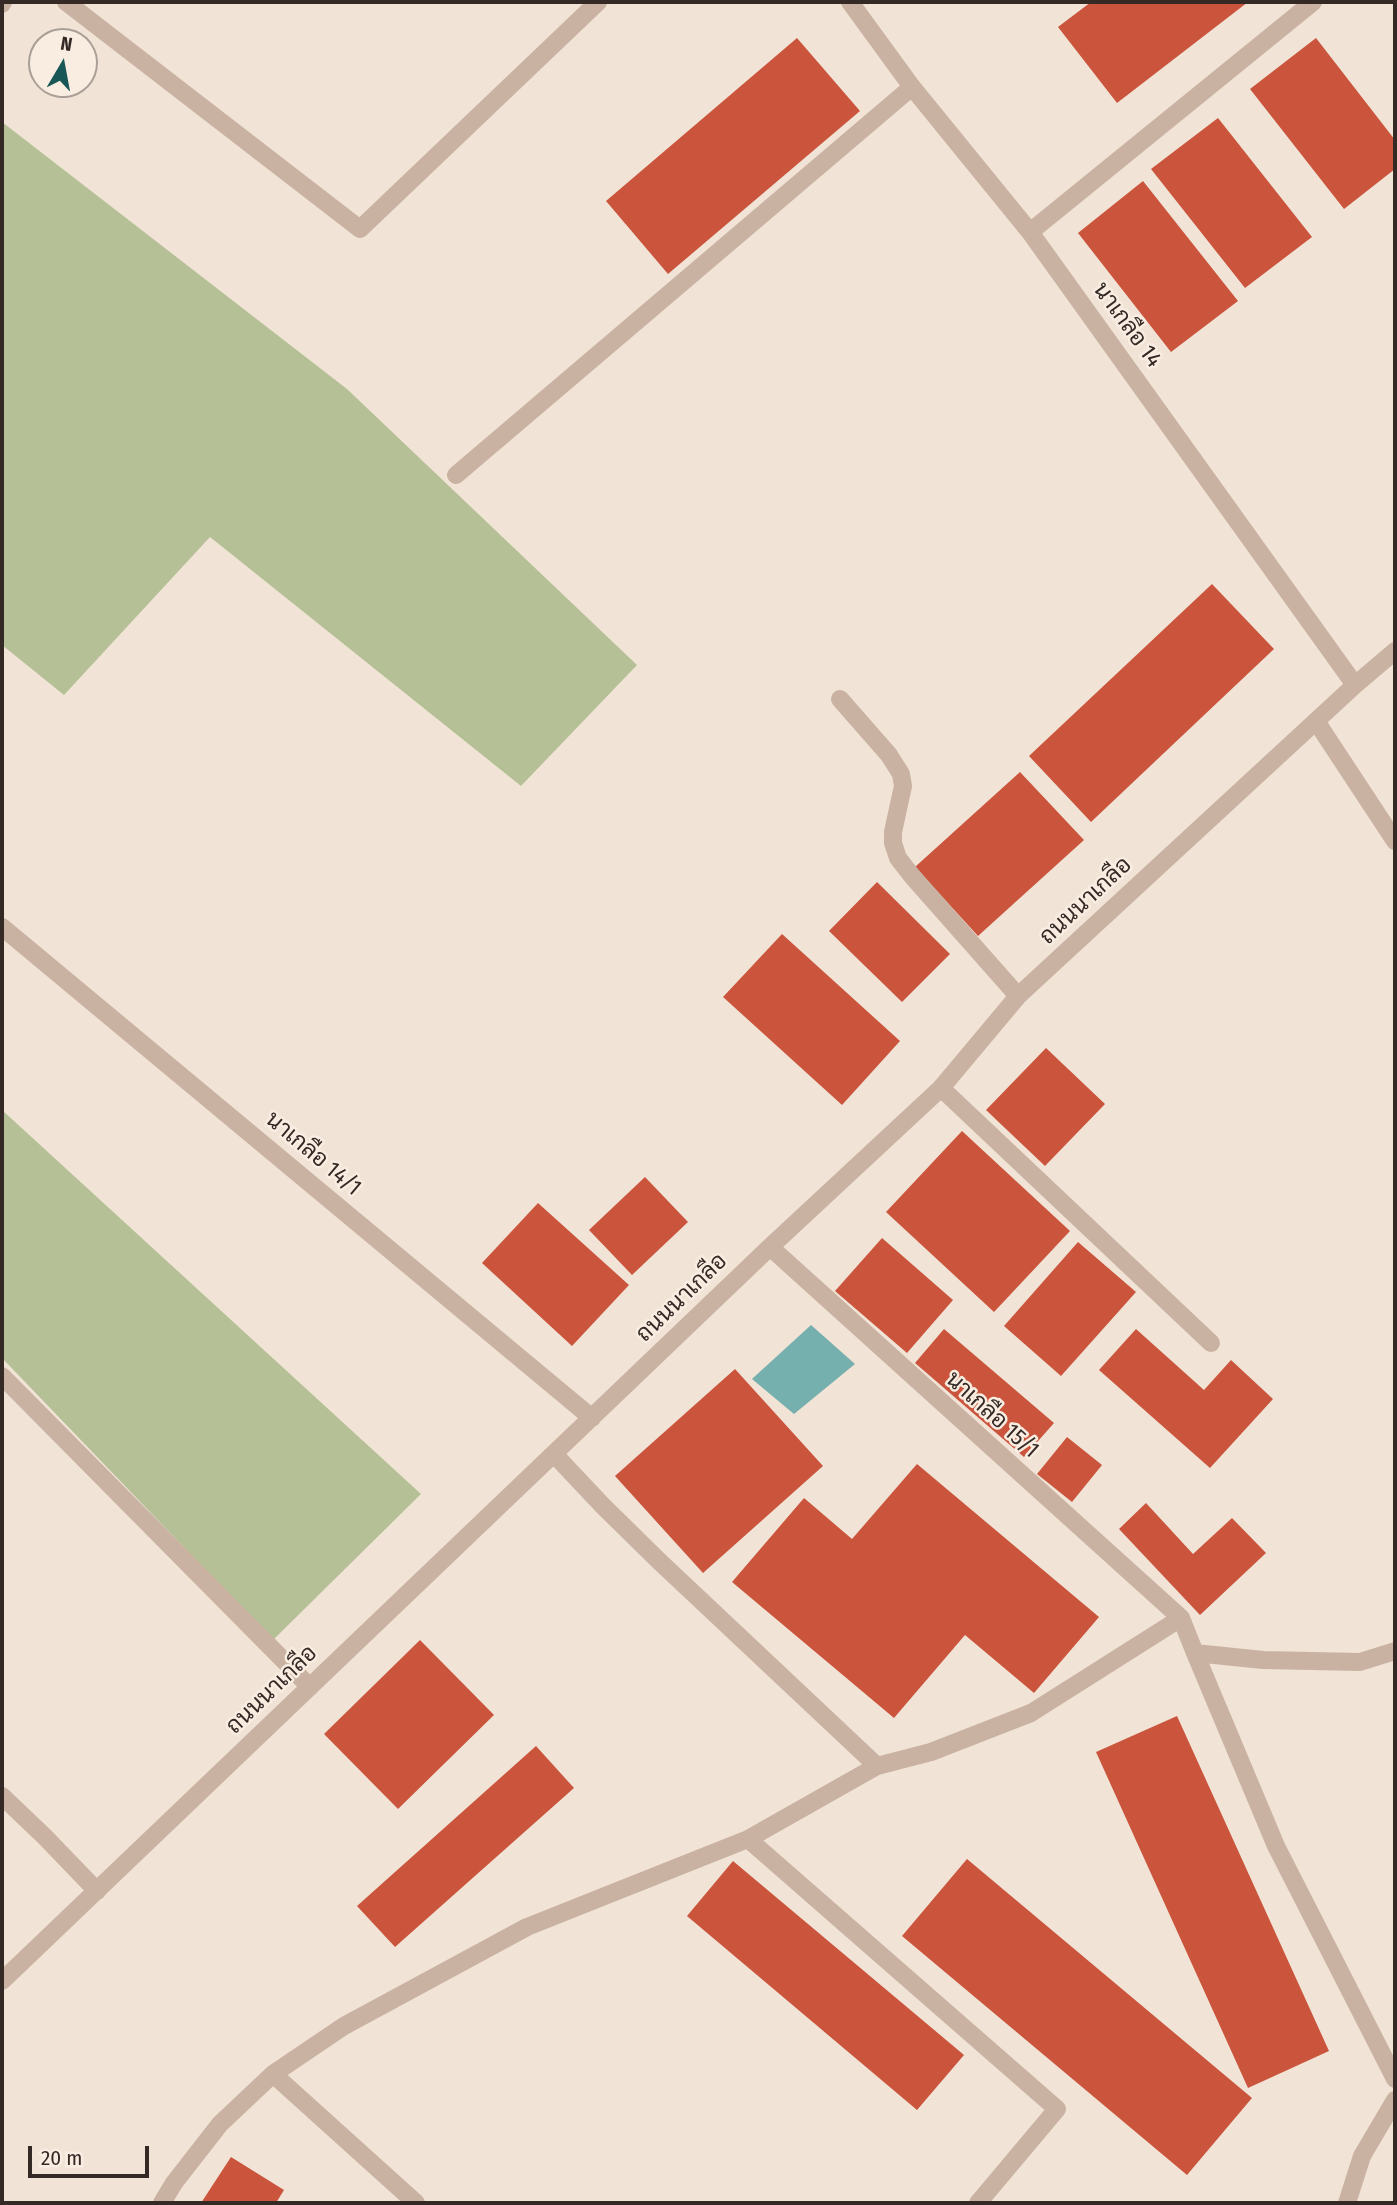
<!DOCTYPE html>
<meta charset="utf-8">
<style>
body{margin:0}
#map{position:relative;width:1397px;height:2205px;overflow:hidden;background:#f1e3d6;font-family:"Fira Sans Condensed",sans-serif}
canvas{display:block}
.frame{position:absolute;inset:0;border:4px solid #342925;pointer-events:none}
.north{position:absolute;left:28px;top:28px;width:70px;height:70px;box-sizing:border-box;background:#f9ede2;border:2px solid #aa9f96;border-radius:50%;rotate:10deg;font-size:19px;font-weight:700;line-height:28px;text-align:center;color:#342925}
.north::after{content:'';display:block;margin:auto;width:24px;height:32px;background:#195656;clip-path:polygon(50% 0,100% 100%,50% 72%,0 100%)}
.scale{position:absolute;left:28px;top:2146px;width:121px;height:32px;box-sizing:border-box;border:4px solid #342925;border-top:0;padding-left:9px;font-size:21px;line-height:24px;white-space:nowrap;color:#342925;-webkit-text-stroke:5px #f9ede2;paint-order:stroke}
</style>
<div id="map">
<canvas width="1397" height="2205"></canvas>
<div class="frame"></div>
<div class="north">N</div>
<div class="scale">20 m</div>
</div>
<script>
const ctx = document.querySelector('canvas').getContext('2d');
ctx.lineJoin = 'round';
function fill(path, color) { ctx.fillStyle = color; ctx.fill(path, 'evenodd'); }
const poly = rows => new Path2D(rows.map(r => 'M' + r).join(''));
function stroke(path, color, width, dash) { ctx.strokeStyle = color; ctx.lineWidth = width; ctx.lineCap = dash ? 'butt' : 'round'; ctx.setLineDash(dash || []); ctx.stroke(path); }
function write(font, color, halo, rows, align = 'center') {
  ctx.font = font + ' "Fira Sans Condensed",Sarabun,sans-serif'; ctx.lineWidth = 5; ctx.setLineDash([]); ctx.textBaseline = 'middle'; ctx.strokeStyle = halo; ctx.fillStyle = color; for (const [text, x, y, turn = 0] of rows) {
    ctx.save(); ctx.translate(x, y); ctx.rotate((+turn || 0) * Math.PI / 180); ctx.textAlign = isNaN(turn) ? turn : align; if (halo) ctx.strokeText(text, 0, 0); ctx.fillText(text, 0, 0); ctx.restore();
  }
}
const green = poly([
 [2,122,347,389,637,665,521,786,210,537,64,695,2,645],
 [2,1110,421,1494,273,1640,2,1358]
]);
const water = poly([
 [811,1325,855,1364,794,1414,752,1379]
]);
const building = poly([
 [1091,2,1248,2,1117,103,1058,27],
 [797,38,860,111,668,274,606,201],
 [1316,38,1395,140,1395,169,1344,209,1250,89],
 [1218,118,1312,237,1245,288,1151,169],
 [1143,181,1238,301,1171,352,1078,233],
 [1212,584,1274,649,1091,822,1029,756],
 [1020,772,1084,840,978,936,915,867],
 [877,882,950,954,902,1002,829,931],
 [782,934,900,1041,842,1105,723,997],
 [1046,1048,1105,1104,1045,1166,986,1110],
 [962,1131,1070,1231,994,1312,886,1212],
 [645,1177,688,1222,632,1275,589,1230],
 [538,1203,629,1285,572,1346,482,1263],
 [882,1238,953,1300,907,1353,835,1291],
 [1078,1242,1136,1292,1061,1376,1004,1326],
 [944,1329,1054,1423,1024,1457,915,1363],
 [1136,1329,1204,1390,1231,1360,1273,1399,1210,1468,1099,1370],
 [735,1369,823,1466,703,1573,615,1476],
 [1067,1437,1102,1465,1072,1502,1037,1474],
 [917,1464,1099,1617,1034,1693,965,1635,894,1718,732,1582,804,1498,852,1539],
 [1146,1503,1193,1554,1232,1518,1266,1553,1200,1615,1119,1529],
 [420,1640,494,1715,398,1809,324,1734],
 [1177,1716,1329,2051,1248,2088,1096,1752],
 [536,1746,574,1788,395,1947,357,1906],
 [967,1859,1252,2098,1187,2175,902,1936],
 [733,1861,964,2055,917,2110,687,1916],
 [231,2157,284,2190,276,2203,201,2203]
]);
const minor = poly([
 [66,2,360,229,598,2],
 [850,2,912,87,1030,232,1355,685],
 [2,4,3,2],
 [1030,232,1313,2],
 [456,475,912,87],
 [840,699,889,755,901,774,903,786,893,832,893,843,898,858,912,876,1018,996],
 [1316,721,1395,841],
 [2,927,592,1418],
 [941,1088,1211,1343],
 [770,1247,1181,1618,1195,1653,1263,1660,1360,1662,1395,1651],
 [2,1376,310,1687],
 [554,1454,603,1506,659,1561,877,1766],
 [1195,1653,1276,1846,1395,2079],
 [2,1796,45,1837,97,1891],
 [748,1839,1057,2109,978,2203],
 [2,1981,770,1247,941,1088,1018,996,1355,685,1395,651],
 [273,2074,416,2203],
 [162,2203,174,2183,220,2124,273,2074,344,2026,527,1927,748,1839,877,1766,931,1752,1031,1713,1181,1618],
 [1347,2203,1362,2156,1395,2100]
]);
const streetNames = [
 ["นาเกลือ 14",1127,325,54],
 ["ถนนนาเกลือ",1086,901,-43],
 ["นาเกลือ 14/1",313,1154,40],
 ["ถนนนาเกลือ",682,1298,-44],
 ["นาเกลือ 15/1",992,1415,42],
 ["ถนนนาเกลือ",272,1690,-44]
];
fill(green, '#b5c096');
fill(water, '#75afae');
fill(building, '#ca553c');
stroke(minor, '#c9b2a2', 18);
write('23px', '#342925', '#f9ede2', streetNames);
</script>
